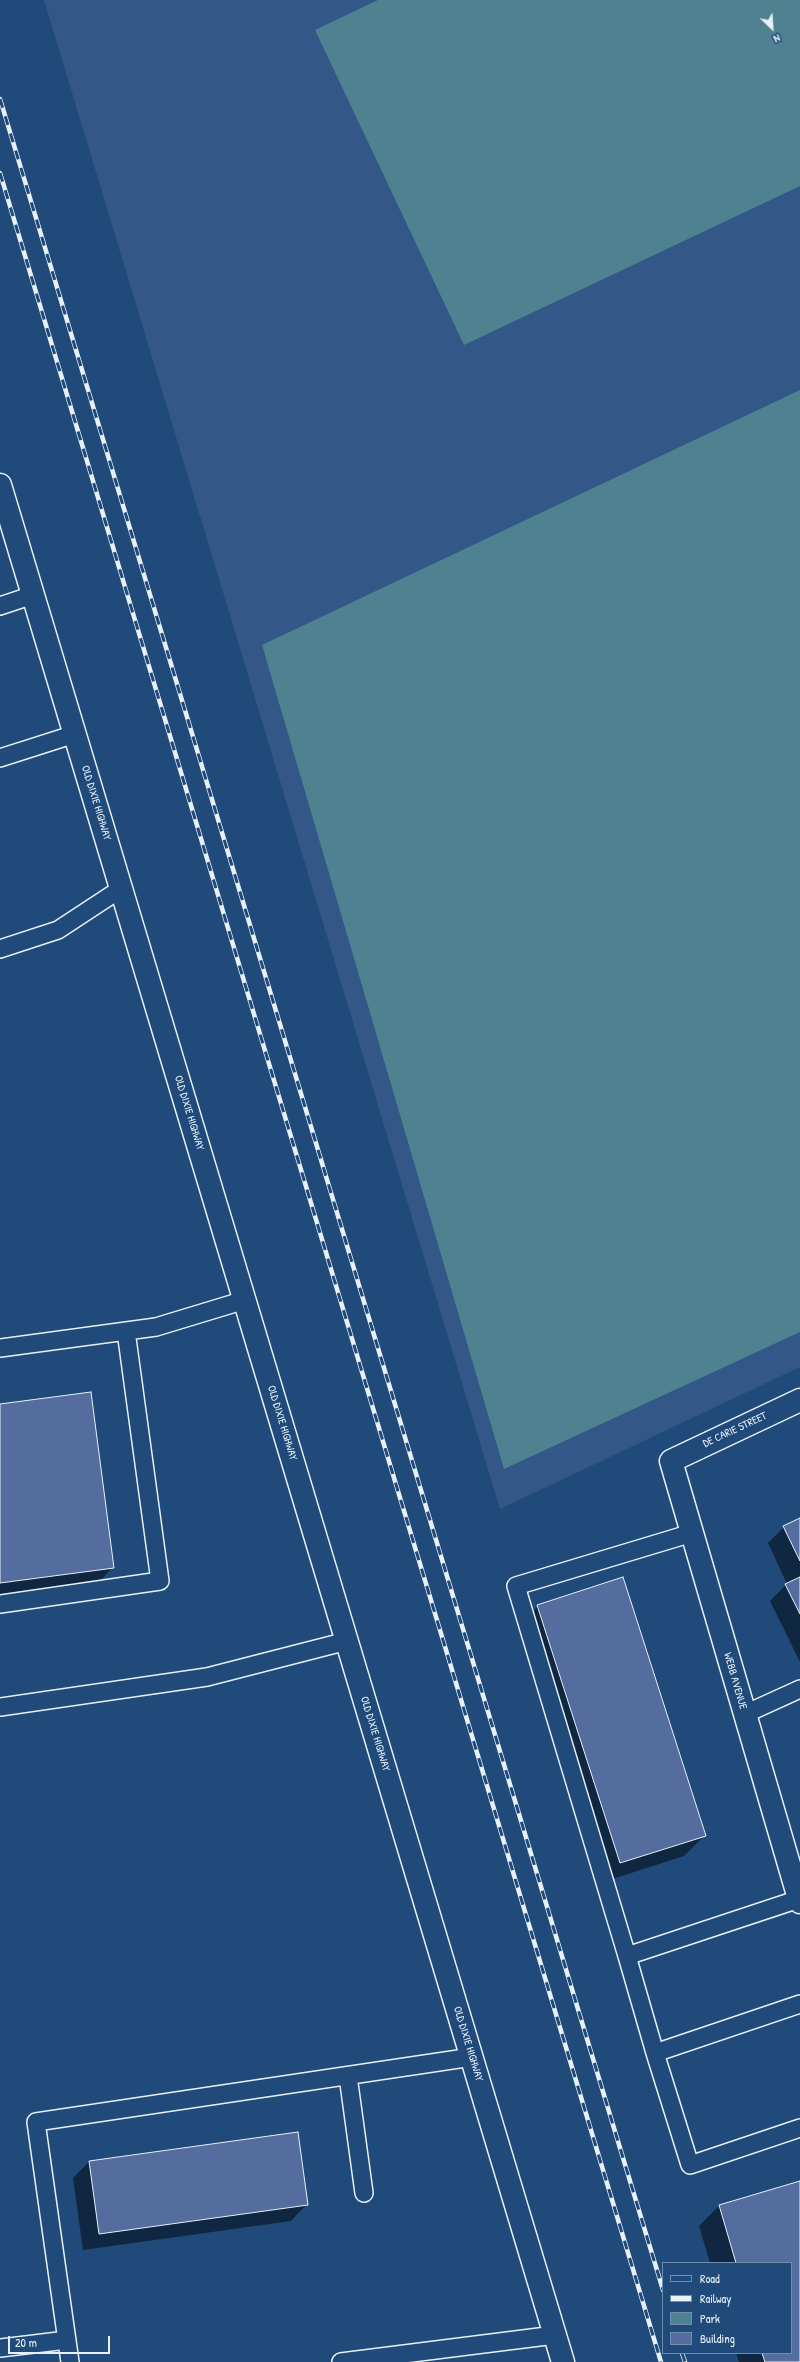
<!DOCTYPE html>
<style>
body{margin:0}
#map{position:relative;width:800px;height:2362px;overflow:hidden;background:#1f4a7a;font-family:"Patrick Hand",sans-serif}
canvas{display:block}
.legend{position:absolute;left:662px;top:2262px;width:130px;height:92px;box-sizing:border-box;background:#1f4a7a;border:1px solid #6f8dac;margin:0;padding:5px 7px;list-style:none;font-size:12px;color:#e8f1f8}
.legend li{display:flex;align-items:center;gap:8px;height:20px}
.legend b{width:20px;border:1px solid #6f8dac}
.north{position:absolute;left:752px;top:8px;width:40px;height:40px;-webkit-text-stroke:3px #1f4a7a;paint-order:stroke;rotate:155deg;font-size:11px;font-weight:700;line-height:16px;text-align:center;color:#e8f1f8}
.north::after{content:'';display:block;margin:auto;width:14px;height:18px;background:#e8f1f8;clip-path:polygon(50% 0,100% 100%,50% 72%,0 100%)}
.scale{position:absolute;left:8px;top:2336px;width:102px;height:18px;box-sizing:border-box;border:2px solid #e8f1f8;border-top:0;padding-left:5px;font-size:12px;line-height:14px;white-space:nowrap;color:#e8f1f8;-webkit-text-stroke:3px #1f4a7a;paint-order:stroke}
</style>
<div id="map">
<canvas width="800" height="2362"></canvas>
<ul class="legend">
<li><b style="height:5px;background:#1f4a7a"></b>Road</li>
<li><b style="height:5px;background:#e8f1f8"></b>Railway</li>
<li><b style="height:11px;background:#4e8290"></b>Park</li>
<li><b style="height:11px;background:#546d9e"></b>Building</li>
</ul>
<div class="north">N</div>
<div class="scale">20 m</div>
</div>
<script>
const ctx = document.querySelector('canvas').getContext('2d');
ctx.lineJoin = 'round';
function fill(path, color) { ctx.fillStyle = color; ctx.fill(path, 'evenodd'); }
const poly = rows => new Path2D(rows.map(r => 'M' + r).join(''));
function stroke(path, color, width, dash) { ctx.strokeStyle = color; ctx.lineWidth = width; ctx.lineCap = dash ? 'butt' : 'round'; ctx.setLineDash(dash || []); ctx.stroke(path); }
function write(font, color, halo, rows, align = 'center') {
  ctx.font = font + ' "Patrick Hand",sans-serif'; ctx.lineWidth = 4; ctx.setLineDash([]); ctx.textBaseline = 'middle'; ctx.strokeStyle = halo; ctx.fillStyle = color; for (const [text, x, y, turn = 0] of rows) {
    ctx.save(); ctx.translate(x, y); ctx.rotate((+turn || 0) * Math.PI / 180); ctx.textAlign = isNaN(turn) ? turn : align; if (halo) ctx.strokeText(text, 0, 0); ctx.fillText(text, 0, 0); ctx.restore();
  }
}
const built = poly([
 [44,0,800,0,800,1367,500,1509]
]);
const green = poly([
 [378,0,800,0,800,186,464,345,315,30],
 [800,390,800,1332,504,1469,262,645]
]);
const shadow = poly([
 [0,1405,113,1567,93,1588,0,1600],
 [800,1519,800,1662,770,1601,787,1584,768,1543,784,1527],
 [538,1606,705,1835,684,1856,600,1883,518,1626],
 [89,2162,307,2204,291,2221,83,2250,73,2178],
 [800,2182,800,2362,739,2362,736,2353,791,2353,791,2263,710,2263,699,2226,719,2206]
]);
const building = poly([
 [91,1392,114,1568,0,1583,0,1404,91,1392],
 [800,1518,800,1561,783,1526,800,1518],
 [623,1577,706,1836,620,1863,537,1605,623,1577],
 [800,1577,800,1614,785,1584,800,1577],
 [298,2132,308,2205,99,2234,89,2161,298,2132],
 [800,2181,800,2362,765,2362,762,2353,791,2353,791,2263,736,2263,719,2205,800,2181]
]);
const lane = poly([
 [0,606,33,595],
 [0,758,75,734],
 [0,949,58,930,122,888],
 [0,1348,156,1327,245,1300],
 [0,1604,160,1581,126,1331],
 [0,1707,207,1677,347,1641],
 [745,1714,800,1689],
 [627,1956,516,1586,692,1533],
 [800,2004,655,2053,690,2165,800,2128],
 [655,2053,627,1956,799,1899],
 [348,2076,364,2193],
 [0,2348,67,2340],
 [70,2362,36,2122,472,2057],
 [341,2362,555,2335]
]);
const street = poly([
 [800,1400,671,1461,800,1902]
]);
const secondary = poly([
 [0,485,563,2362]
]);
const rail = poly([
 [0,99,663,2290],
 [0,173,661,2362],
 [682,2353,685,2362]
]);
const streetNames = [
 ["OLD DIXIE HIGHWAY",96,803,73],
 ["OLD DIXIE HIGHWAY",189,1113,73],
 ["OLD DIXIE HIGHWAY",282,1423,73],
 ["DE CARIE STREET",735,1430,-25],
 ["WEBB AVENUE",735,1681,74],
 ["OLD DIXIE HIGHWAY",375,1734,73],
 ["OLD DIXIE HIGHWAY",468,2044,73]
];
fill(built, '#335787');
fill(green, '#4e8290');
fill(shadow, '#0007');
fill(building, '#546d9e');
stroke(building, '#e8f1f8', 1);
stroke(lane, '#e8f1f8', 20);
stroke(street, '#e8f1f8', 25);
stroke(secondary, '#e8f1f8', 25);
stroke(lane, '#1f4a7a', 17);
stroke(street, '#1f4a7a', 22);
stroke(secondary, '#1f4a7a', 22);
stroke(rail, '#e8f1f8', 4.5);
stroke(rail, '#1f4a7a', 3, [9]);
write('11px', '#e8f1f8', '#1f4a7a', streetNames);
</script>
